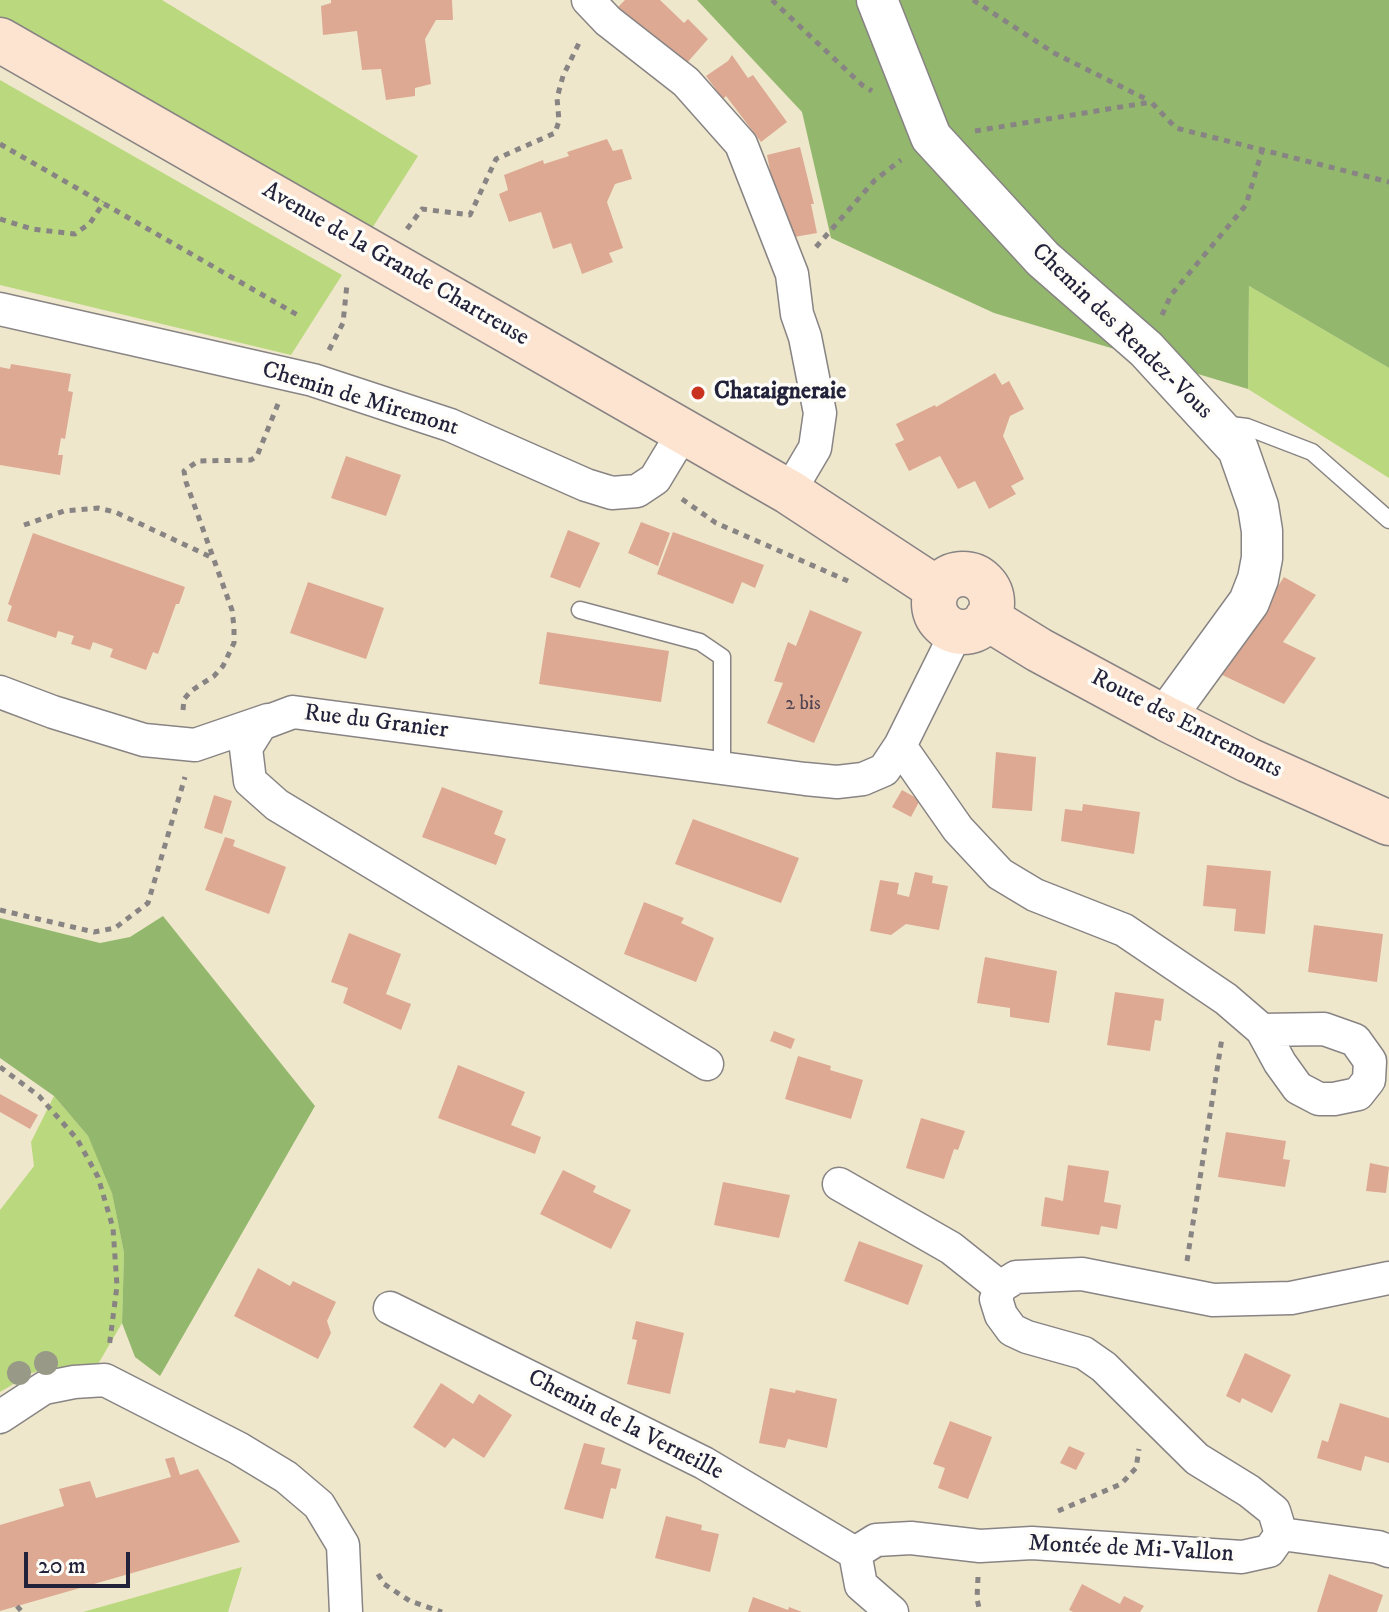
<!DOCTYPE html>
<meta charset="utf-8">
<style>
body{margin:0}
#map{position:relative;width:1389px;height:1612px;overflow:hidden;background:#efe7cc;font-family:"IM FELL DW Pica",serif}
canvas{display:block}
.scale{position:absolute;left:24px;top:1552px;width:106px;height:36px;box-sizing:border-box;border:4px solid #22223b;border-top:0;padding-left:10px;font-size:24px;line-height:28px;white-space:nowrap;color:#22223b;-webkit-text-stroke:6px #fdfcf7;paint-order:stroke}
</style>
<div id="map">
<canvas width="1389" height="1612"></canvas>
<div class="scale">20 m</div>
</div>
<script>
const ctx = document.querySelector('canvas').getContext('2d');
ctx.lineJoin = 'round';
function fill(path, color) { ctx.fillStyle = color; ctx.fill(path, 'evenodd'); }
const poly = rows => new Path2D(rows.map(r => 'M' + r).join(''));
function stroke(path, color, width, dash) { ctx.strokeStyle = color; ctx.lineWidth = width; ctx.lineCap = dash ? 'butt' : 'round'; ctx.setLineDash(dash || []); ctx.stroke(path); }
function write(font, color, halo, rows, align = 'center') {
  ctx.font = font + ' "IM FELL DW Pica",serif'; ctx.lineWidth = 7; ctx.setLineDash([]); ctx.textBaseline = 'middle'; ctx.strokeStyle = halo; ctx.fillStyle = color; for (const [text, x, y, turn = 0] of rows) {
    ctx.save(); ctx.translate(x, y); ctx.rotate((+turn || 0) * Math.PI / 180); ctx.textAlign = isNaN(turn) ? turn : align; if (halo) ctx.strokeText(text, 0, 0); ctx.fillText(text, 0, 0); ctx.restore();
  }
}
const green = poly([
 [0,0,162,0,418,156,369,233,0,18],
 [0,80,342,275,291,355,0,285],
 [1249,286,1389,368,1389,478,1248,389],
 [54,1096,88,1136,111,1187,124,1253,122,1323,94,1371,49,1368,32,1373,0,1392,0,1210,34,1166,31,1142],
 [242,1567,228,1612,83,1612]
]);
const forest = poly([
 [697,0,1389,0,1389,368,1249,286,1248,389,994,313,831,238,802,112],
 [163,916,315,1106,160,1376,135,1357,122,1323,124,1253,112,1193,88,1136,54,1096,0,1058,0,918,100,943,130,937]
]);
const building = poly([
 [331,0,452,0,453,20,436,20,425,39,431,84,415,88,415,96,386,100,381,69,362,70,357,31,323,35,321,6,331,3],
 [625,0,660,0,684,23,688,19,708,39,686,64,665,44,660,48,617,8],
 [732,55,748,78,753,75,787,122,761,142,726,96,723,99,706,76,728,61],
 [607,139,613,151,622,149,632,179,615,184,607,202,623,248,609,253,613,262,582,274,571,243,553,249,541,212,509,222,499,194,508,190,504,175,543,160,544,164,569,156,567,152],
 [800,147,814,204,811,204,817,233,783,239,767,155],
 [11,364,71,374,68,391,73,392,65,439,61,438,58,455,63,455,60,475,0,465,0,367,10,369],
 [995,373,1002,385,1009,381,1024,409,1010,416,1003,436,1024,479,1011,486,1016,494,989,509,975,481,958,489,940,456,909,471,895,444,904,440,896,424,935,405,936,407],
 [346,456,401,475,386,516,331,498],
 [641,522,670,533,658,566,628,553],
 [568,530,600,543,580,588,550,577],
 [673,532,764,565,755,588,742,582,733,604,657,574],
 [33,533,185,587,179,604,176,604,158,654,153,652,146,670,110,657,113,649,93,642,90,650,71,644,74,636,58,631,56,638,7,621,12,606,8,604],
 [1284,577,1316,595,1283,642,1316,658,1284,704,1220,674],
 [308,582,384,608,366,659,290,633],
 [810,610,862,632,814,743,767,723,783,683,774,681,788,642,796,646],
 [547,632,669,651,661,702,539,684],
 [996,752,1036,757,1032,811,992,808],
 [442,787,503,811,494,834,506,839,496,865,422,837],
 [902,790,920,800,911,817,892,807],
 [214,795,232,801,222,834,204,828],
 [1083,804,1140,812,1134,854,1061,841,1065,809,1082,811],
 [693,819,799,858,781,903,675,864],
 [225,837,235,840,233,846,286,867,269,914,205,890],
 [1207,865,1271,871,1265,934,1234,931,1236,909,1203,906],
 [915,872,933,876,932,883,948,886,939,930,906,924,891,935,870,931,880,880,899,883,897,894,909,897],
 [644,902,684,918,681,923,714,938,696,982,624,954],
 [1314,925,1383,934,1377,982,1308,972],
 [349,933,401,954,386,994,411,1004,401,1030,343,1003,348,988,331,982],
 [985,957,1057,971,1049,1023,1010,1017,1010,1008,977,1003],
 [1115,992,1164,999,1161,1021,1155,1020,1150,1051,1107,1045],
 [774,1031,795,1039,791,1049,770,1041],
 [798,1056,831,1066,830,1070,863,1080,851,1119,785,1099],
 [458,1065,525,1092,511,1125,541,1137,535,1154,438,1118],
 [0,1094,38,1115,30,1129,0,1112],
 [921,1118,965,1131,958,1150,954,1149,944,1179,906,1168],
 [1226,1132,1286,1141,1283,1159,1290,1160,1285,1187,1218,1177],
 [1370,1163,1389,1167,1386,1193,1366,1191],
 [1068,1165,1109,1171,1104,1202,1121,1205,1117,1229,1101,1226,1099,1235,1041,1226,1045,1197,1063,1201],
 [563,1170,596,1186,593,1192,631,1210,611,1249,540,1214],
 [723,1182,790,1195,779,1238,714,1225],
 [859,1241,923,1265,908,1305,844,1281],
 [258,1268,290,1286,293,1281,336,1302,327,1321,331,1333,318,1359,234,1316],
 [636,1321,684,1333,670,1394,627,1384,637,1340,632,1339],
 [1245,1353,1291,1375,1272,1413,1242,1398,1240,1403,1226,1396],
 [441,1383,473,1404,479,1394,512,1415,484,1458,453,1438,445,1448,413,1427],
 [770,1388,795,1393,796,1390,837,1399,827,1448,788,1439,785,1448,759,1443],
 [1340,1403,1389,1418,1389,1463,1365,1456,1361,1471,1317,1458,1322,1440,1328,1442],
 [950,1421,992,1437,968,1499,938,1488,945,1468,933,1464],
 [584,1443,605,1448,601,1464,621,1469,616,1489,611,1488,603,1519,564,1509],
 [1069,1446,1085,1453,1076,1470,1060,1463],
 [174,1457,180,1475,198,1469,240,1542,0,1611,0,1525,64,1506,59,1489,90,1481,96,1498,171,1477,165,1459],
 [666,1516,702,1525,701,1530,719,1534,710,1572,655,1558],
 [1329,1574,1383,1595,1377,1612,1317,1612],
 [1082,1584,1120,1604,1124,1596,1144,1606,1140,1612,1073,1612,1069,1610],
 [753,1597,788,1610,789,1607,802,1612,748,1612]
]);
const path = poly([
 [772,0,862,85,872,91],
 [973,0,1054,53,1150,101],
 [975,131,1151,102,1176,128,1389,182],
 [0,144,301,317],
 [0,219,32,229,75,234,90,223,104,202],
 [407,229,422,209,470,215,496,159,555,133,559,121,557,98,563,76,580,41],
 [816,247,875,180,901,160],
 [1162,315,1171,295,1246,205,1262,151],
 [329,350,343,323,347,284],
 [682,499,716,523,848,581],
 [24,525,64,511,98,508,115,512,213,558],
 [183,710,184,699,191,691,214,676,223,666,234,643,234,627,232,610,186,482,184,471,198,461,251,460,257,456,278,404],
 [0,910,94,932,115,928,148,903,185,777],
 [0,1067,39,1096,77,1139,98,1177,113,1228,117,1286,109,1348],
 [1187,1261,1222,1038],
 [1058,1511,1121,1484,1136,1468,1139,1449],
 [378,1574,384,1584,410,1601,442,1612],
 [978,1577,977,1599,980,1612],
 [17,1606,22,1612]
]);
const service = poly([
 [1222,424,1247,427,1312,452,1389,520],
 [580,610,700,642,722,657,722,768]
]);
const minor = poly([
 [588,0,608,21,686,82,741,144,792,274,797,314,805,337,820,413,815,448,789,492],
 [0,309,313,380,450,425,586,485,612,493,637,491,655,479,684,431],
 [0,692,53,712,144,740,195,745,268,720],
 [900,746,958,829,1000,874,1035,895,1124,930,1226,999,1262,1030,1280,1063,1298,1088,1319,1099,1334,1099,1358,1094,1369,1080,1370,1061,1355,1040,1324,1029,1262,1030],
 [707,1064,277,805,250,781,246,748,261,724,293,712,805,779,837,782,863,779,884,770,900,746,957,631],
 [839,1184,951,1248,1000,1287],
 [390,1308,704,1463,855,1553],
 [0,1417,44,1388,74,1382,105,1380,238,1448,286,1477,319,1505,343,1545,346,1612],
 [1281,1534,1378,1547,1389,1551],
 [855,1553,876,1540,911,1538,980,1546,1032,1543,1242,1557,1269,1551,1281,1534,1274,1511,1249,1491,1197,1459,1104,1367,1084,1353,1027,1337,1012,1330,1001,1315,996,1299,1000,1287,1016,1277,1082,1274,1213,1300,1291,1298,1389,1278],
 [855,1553,861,1585,892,1612]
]);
const tertiary = poly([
 [877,0,931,137,1043,259,1146,349,1238,449,1258,506,1262,531,1262,558,1258,579,1249,602,1174,705,1167,719]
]);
const secondary = poly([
 [0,40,789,492,937,589],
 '934 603a29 29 0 1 1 58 0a29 29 0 1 1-58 0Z',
 [987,618,1039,650,1167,719,1248,760,1389,823]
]);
const trees = [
 [46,1363],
 [19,1373]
];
const markers = [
 [698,393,8,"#c8321e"]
];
const numberNames = [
 ["2 bis",803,705]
];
const streetNames = [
 ["Avenue de la Grande Chartreuse",395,265,30],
 ["Chemin des Rendez-Vous",1121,332,44],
 ["Chemin de Miremont",360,400,17],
 ["Rue du Granier",376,723,7],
 ["Route des Entremonts",1186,725,27],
 ["Chemin de la Verneille",625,1426,27],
 ["Montée de Mi-Vallon",1131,1550,3]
];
const poiNames = [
 ["Chataigneraie",714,393]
];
fill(green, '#bad87e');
fill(forest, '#93b86d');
fill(building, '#dda993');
stroke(service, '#888484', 19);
stroke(minor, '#888484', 35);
stroke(tertiary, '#888484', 43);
stroke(secondary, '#888484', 47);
stroke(path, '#888484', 5, [6, 6]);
stroke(service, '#fff', 16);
stroke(minor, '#fff', 32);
stroke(tertiary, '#fff', 40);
stroke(secondary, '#fde4d1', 44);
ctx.fillStyle = '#989987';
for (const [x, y] of trees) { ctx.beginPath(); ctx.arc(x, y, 12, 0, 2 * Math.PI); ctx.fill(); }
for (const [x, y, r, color] of markers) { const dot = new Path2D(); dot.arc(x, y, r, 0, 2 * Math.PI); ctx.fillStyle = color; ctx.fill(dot); stroke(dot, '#fdfcf7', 3); }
write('20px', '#514451', null, numberNames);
write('24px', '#22223b', '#fdfcf7', streetNames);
write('bold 24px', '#22223b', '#fdfcf7', poiNames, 'left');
</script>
